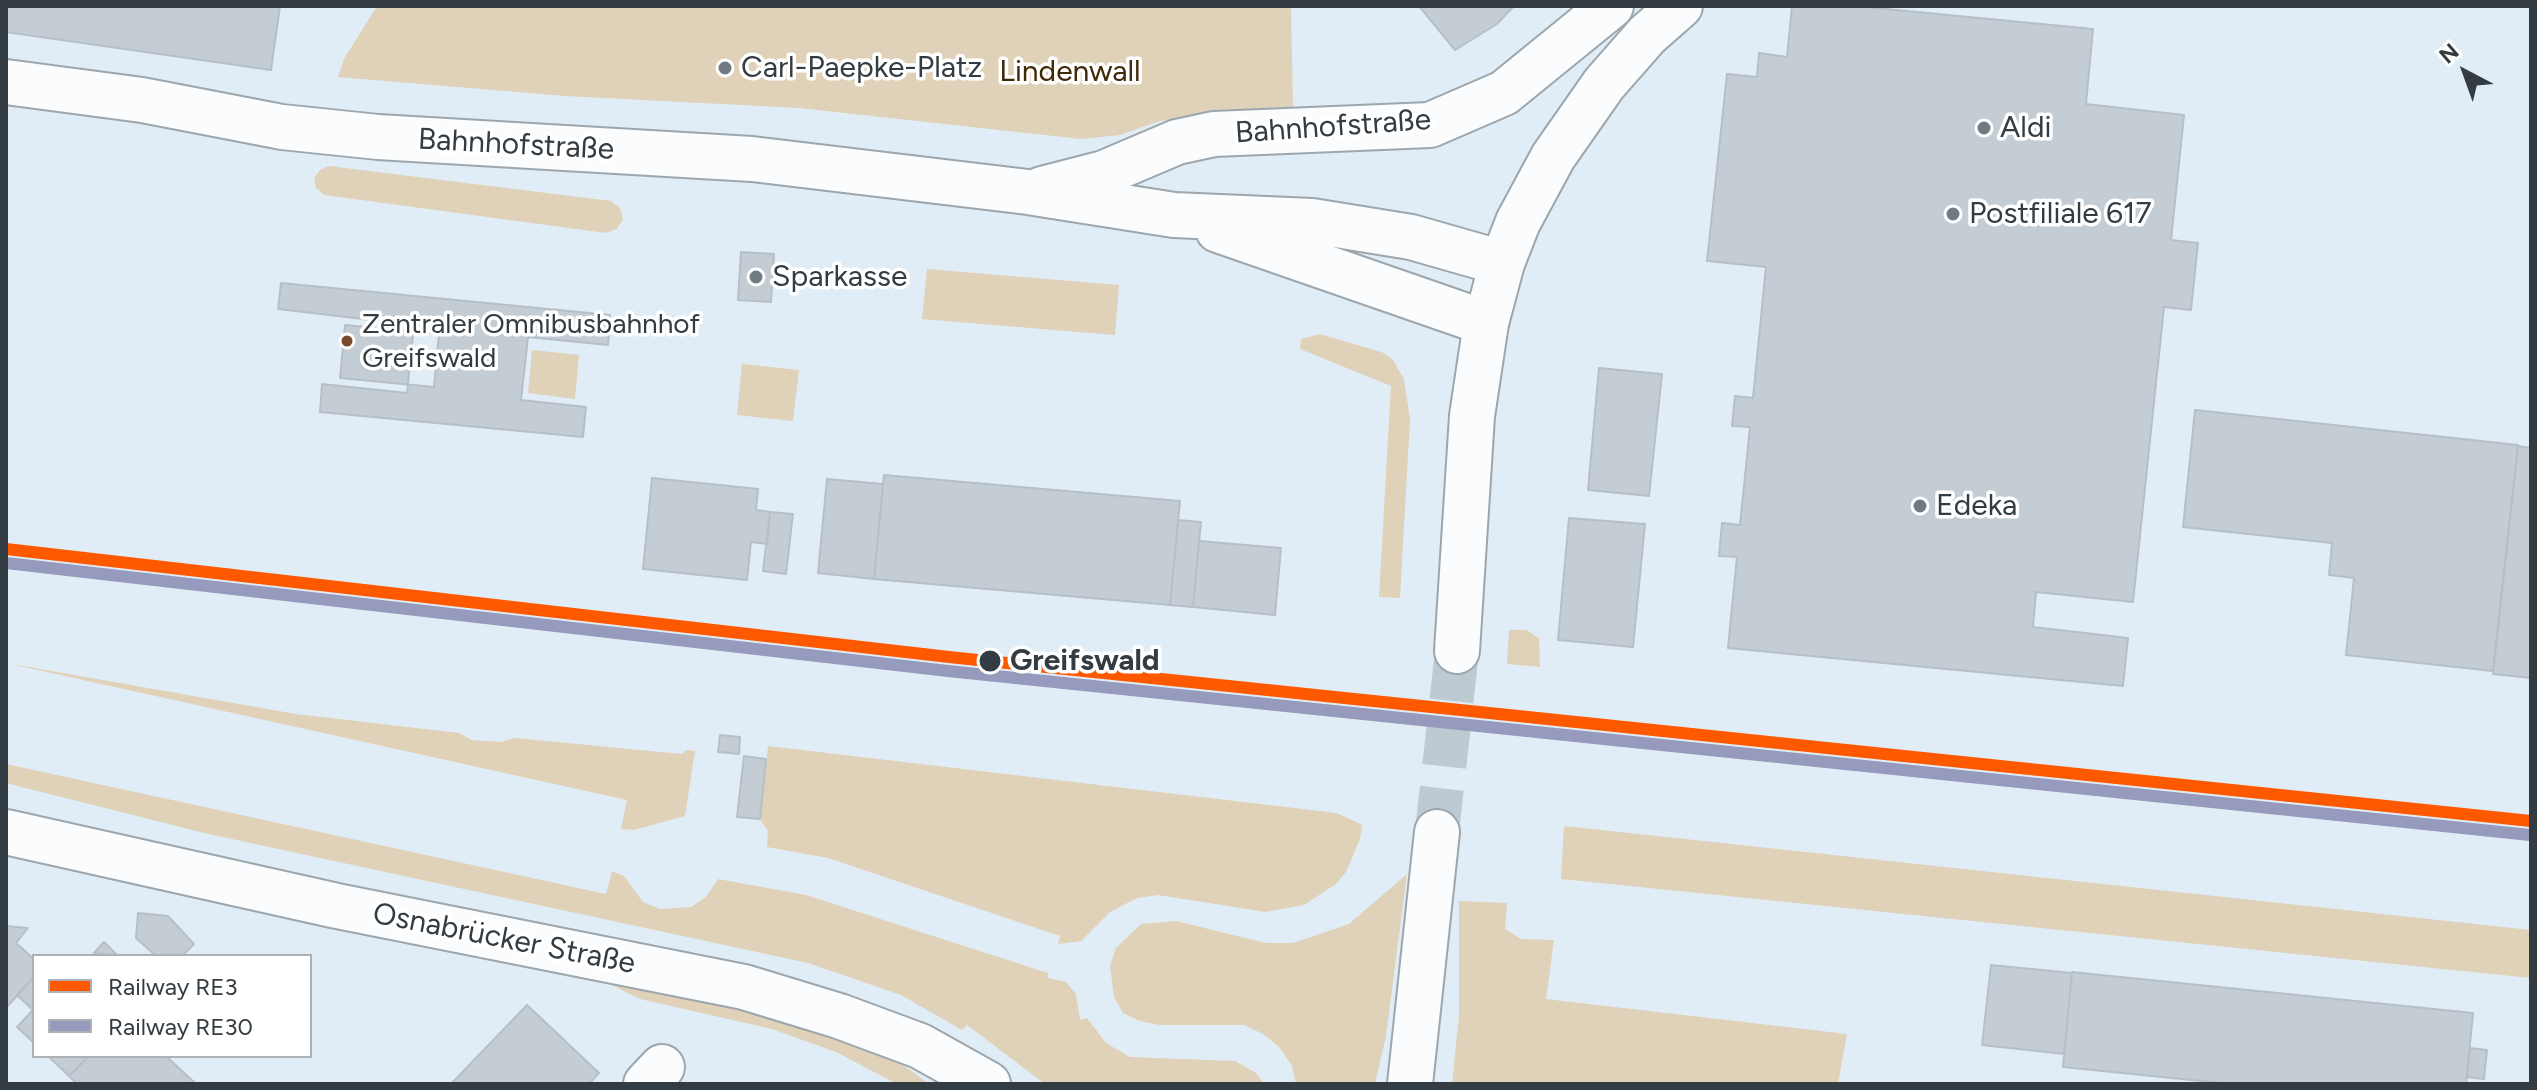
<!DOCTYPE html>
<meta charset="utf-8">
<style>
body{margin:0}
#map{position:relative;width:2537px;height:1090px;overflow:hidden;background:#e1edf6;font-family:Figtree,sans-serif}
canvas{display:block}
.frame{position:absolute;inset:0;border:8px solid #333c42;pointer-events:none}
.legend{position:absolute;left:32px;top:954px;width:280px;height:104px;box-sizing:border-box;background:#fff;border:2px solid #adb1b3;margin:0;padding:10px 14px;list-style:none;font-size:24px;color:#333c42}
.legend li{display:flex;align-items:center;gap:16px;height:40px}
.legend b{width:40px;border:2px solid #adb1b3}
.north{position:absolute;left:2425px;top:32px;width:80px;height:80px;-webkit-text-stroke:6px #fff;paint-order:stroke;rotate:319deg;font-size:22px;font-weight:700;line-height:32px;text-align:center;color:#333c42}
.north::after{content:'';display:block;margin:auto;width:28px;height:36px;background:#333c42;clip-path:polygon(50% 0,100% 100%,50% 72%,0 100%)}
</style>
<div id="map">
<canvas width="2537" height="1090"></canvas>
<div class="frame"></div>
<ul class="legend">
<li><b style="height:10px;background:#ff5900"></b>Railway RE3</li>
<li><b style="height:10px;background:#969abd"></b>Railway RE30</li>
</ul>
<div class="north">N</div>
</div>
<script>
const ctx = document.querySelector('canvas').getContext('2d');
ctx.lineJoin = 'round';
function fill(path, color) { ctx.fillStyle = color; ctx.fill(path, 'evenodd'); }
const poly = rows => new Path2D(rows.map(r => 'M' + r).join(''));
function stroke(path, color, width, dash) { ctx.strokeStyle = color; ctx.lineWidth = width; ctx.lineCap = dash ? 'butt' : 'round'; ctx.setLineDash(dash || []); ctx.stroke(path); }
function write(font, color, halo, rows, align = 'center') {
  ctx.font = font + ' Figtree,sans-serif'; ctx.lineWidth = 7; ctx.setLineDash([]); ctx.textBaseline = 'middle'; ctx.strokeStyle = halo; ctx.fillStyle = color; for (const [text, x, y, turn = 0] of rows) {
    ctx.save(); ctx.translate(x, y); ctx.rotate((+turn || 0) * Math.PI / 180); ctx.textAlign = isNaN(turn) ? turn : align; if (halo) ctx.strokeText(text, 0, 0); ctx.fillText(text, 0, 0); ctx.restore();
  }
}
const green = poly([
 [377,6,1291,6,1293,107,1160,121,1120,135,1081,139,799,108,565,96,338,77,344,59],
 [329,166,611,201,620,208,623,219,617,229,606,233,324,195,316,188,314,178,320,170],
 [927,269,1119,285,1115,335,922,319],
 [1320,334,1384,353,1393,360,1404,379,1410,419,1400,598,1379,597,1391,386,1300,349,1301,339],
 [532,350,579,355,575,399,528,393],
 [742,364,799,370,793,421,737,415],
 [1509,630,1526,630,1539,638,1540,667,1507,664],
 [6,663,296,714,459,733,472,740,501,742,515,738,682,754,686,750,695,751,685,816,634,830,621,829,627,800],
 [768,746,1337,813,1362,825,1360,839,1346,872,1336,884,1304,905,1266,912,1158,895,1137,898,1110,912,1081,941,1058,944,1060,936,828,858,767,847,768,831,760,819],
 [6,764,606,894,612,871,624,876,643,902,660,909,691,907,706,897,718,879,806,895,1048,973,1048,978,1066,982,1076,994,1080,1020,1087,1018,1106,1043,1130,1057,1235,1061,1256,1073,1264,1084,1045,1084,967,1025,962,1030,901,995,808,963,204,833,6,783],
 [1564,826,2531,930,2531,978,1561,879],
 [1407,874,1386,1036,1375,1084,1296,1084,1292,1066,1280,1048,1263,1034,1244,1025,1160,1025,1140,1021,1123,1013,1114,997,1110,966,1116,948,1141,924,1176,921,1266,943,1293,943,1349,924],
 [1459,901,1507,903,1505,929,1521,939,1554,940,1546,999,1847,1034,1838,1084,1452,1084,1459,1016],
 [577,960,876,1045,929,1084,897,1084,836,1052,772,1029,640,999,577,968]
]);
const building = poly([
 [6,6,280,6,271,70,6,32,6,6],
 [1419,6,1514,6,1497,24,1455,50,1419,6],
 [1792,6,1855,6,2093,29,2086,104,2184,115,2171,240,2198,243,2191,310,2164,307,2133,602,2036,592,2033,627,2128,638,2123,686,1728,648,1737,557,1719,556,1722,523,1740,525,1750,427,1732,426,1735,396,1753,398,1766,267,1707,261,1727,74,1757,77,1759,53,1787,57,1792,6],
 [741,252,774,254,771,302,738,300,741,252],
 [281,283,610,315,608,345,528,337,521,400,586,407,583,437,320,412,322,384,407,393,414,325,278,309,281,283],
 [345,325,439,334,434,387,340,378,345,325],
 [1599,368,1662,374,1649,496,1588,490,1599,368],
 [2195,410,2518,445,2493,671,2346,655,2354,578,2329,575,2332,543,2183,527,2195,410],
 [2518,446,2531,448,2531,678,2493,674,2518,446],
 [884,475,1180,501,1170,605,874,579,884,475],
 [652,478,758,489,756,510,770,512,767,544,751,542,747,580,643,569,652,478],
 [827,479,883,484,874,579,818,573,827,479],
 [770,512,793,514,786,574,763,571,770,512],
 [1569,518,1645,524,1633,647,1558,640,1569,518],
 [1178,520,1201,522,1193,607,1170,605,1178,520],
 [1199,541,1281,548,1275,615,1193,607,1199,541],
 [720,735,740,737,739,754,718,752,720,735],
 [744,756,766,759,760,819,737,817,744,756],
 [138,913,168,916,194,944,182,956,156,956,136,938,138,913],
 [6,926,28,928,16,943,34,959,34,977,6,1008,6,926],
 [104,942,118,956,94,953,104,942],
 [1991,965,2072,973,2064,1054,1982,1045,1991,965],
 [2072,972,2473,1013,2466,1084,2231,1084,2063,1067,2072,972],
 [34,977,34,1043,17,1027,33,1010,17,995,34,977],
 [527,1005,599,1073,589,1084,451,1084,527,1005],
 [2470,1048,2487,1050,2484,1079,2467,1077,2470,1048],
 [48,1056,89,1056,69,1076,48,1056],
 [89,1056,166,1056,196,1084,77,1084,69,1076,89,1056]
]);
const secondaryTunnel = poly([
 [1437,832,1457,651]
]);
const street = poly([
 [6,82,142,100,282,127,378,137,752,159,1028,192,1174,215,1312,221,1411,237,1502,263],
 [1042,189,1104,173,1177,142,1214,134,1430,125,1504,93,1611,6],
 [1218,230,1486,323],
 [646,1084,662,1067]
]);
const secondary = poly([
 [1457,651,1472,416,1486,323,1502,263,1518,222,1553,157,1604,84,1647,35,1680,6],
 [6,832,337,906,744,987,839,1016,920,1046,988,1084],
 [1410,1084,1437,832]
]);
const rail1 = poly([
 [6,549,949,657,2531,821]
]);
const rail2 = poly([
 [6,563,948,671,2530,835]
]);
const markers = [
 [725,68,8,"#707a81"],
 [1984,128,8,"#707a81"],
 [1953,214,8,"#707a81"],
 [756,277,8,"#707a81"],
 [347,341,7,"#7a4b2a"],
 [1920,506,8,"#707a81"],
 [990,661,12,"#333c42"]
];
const busNames = [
 ["Zentraler Omnibusbahnhof",362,325],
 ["Greifswald",362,359]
];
const poiNames = [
 ["Carl-Paepke-Platz",741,68],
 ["Aldi",2000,128],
 ["Postfiliale 617",1969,214],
 ["Sparkasse",772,277],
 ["Edeka",1936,506]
];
const parkNames = [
 ["Lindenwall",1070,72]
];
const streetNames = [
 ["Bahnhofstraße",1333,127,-4],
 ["Bahnhofstraße",516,145,3],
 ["Osnabrücker Straße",504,939,11]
];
const stopNames = [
 ["Greifswald",1010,661]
];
fill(green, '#e0d1b9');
fill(building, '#c4cdd4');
stroke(building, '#b6bfc7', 2);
stroke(secondaryTunnel, '#becad2', 44, [44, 22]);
stroke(street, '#9ca6ac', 48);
stroke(secondary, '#9ca6ac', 48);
stroke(street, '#fafcfe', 44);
stroke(secondary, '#fafcfe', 44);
stroke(rail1, '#ff5900', 12);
stroke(rail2, '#969abd', 12);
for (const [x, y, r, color] of markers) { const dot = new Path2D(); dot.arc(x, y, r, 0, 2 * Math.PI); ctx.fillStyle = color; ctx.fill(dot); stroke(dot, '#fff', 3); }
write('28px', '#333c42', '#fff', busNames, 'left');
write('30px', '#333c42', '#fff', poiNames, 'left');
write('30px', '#3f2906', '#fff', parkNames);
write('30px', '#333c42', '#fff', streetNames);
write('bold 30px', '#333c42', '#fff', stopNames, 'left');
</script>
